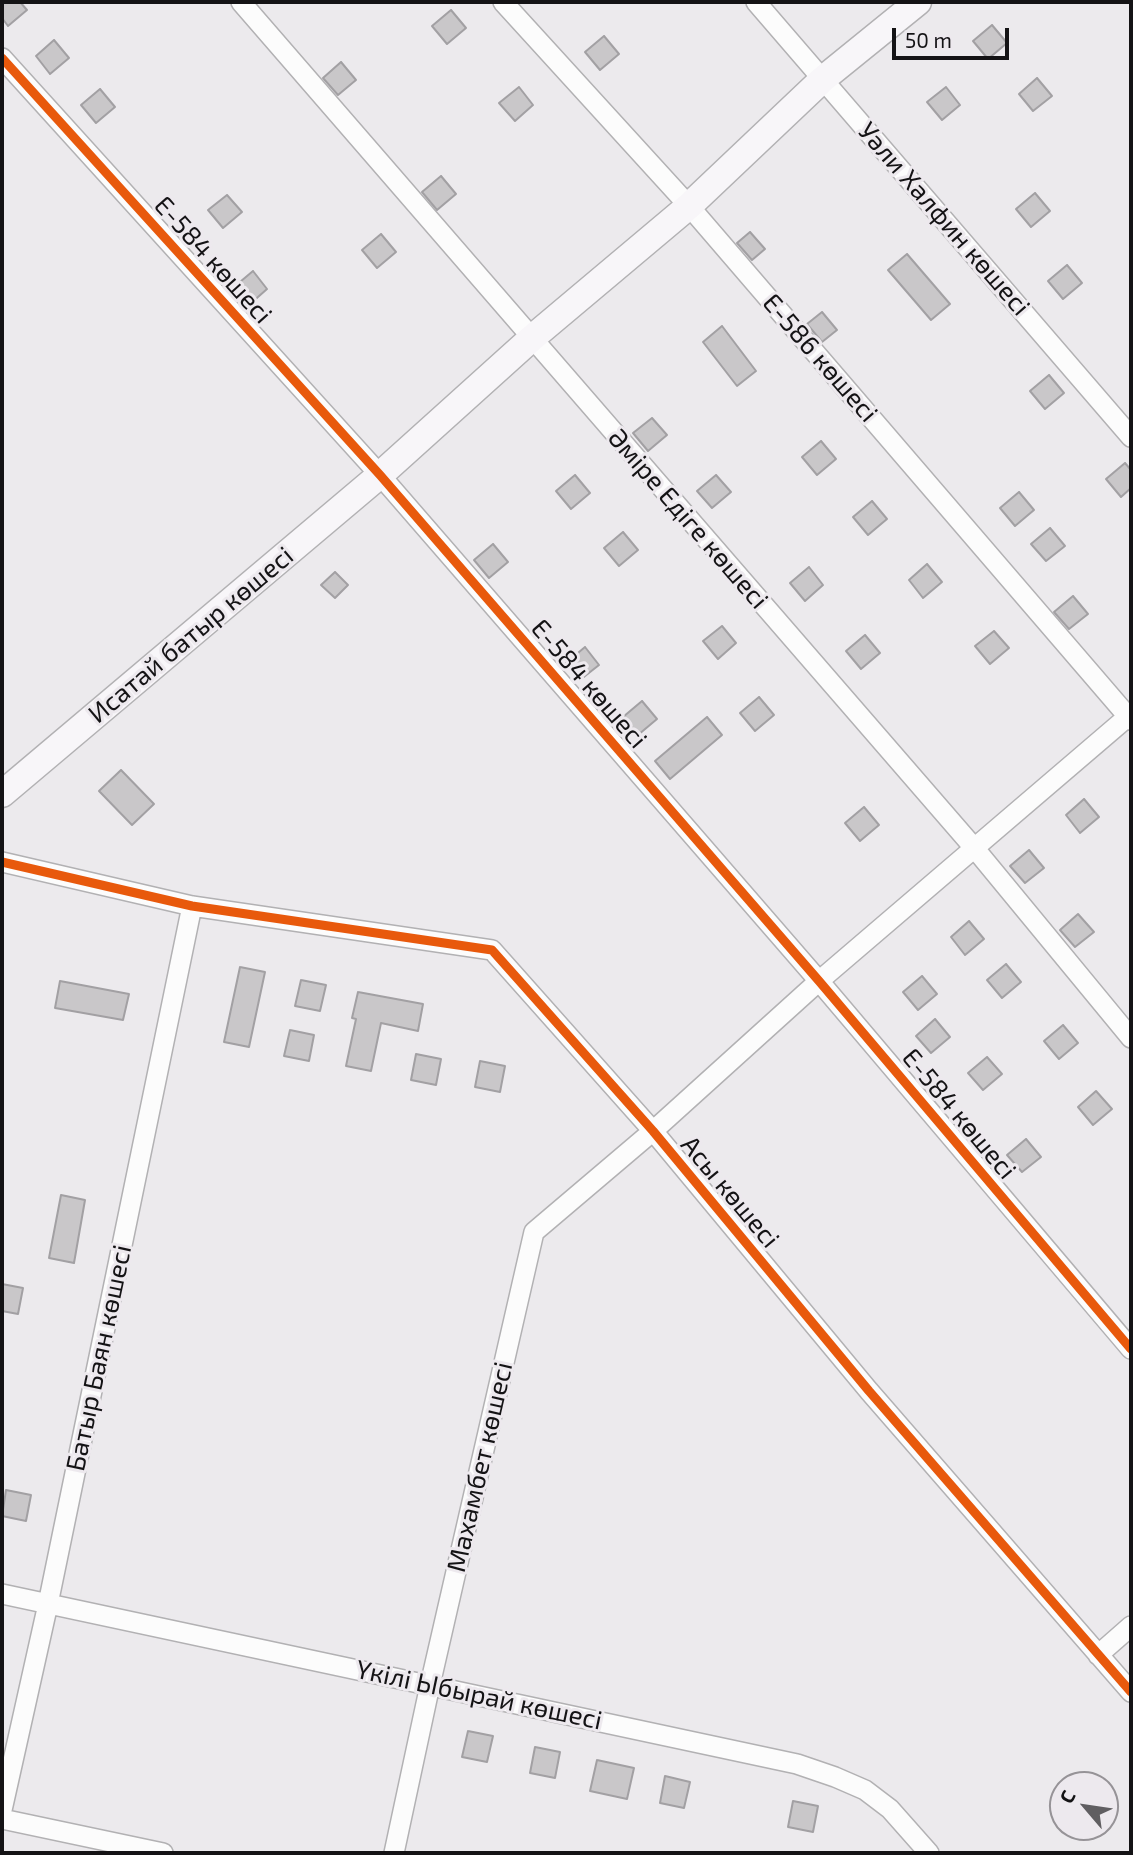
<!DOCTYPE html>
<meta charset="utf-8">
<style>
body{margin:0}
#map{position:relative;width:1133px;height:1855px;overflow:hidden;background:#eceaed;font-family:"Exo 2",sans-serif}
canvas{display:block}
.frame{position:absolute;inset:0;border:4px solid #141315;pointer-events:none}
.north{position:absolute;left:1049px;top:1771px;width:70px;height:70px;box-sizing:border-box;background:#ede9ee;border:2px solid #969397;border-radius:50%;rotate:299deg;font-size:19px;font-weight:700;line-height:28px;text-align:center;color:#141315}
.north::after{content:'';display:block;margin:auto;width:24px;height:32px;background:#605e61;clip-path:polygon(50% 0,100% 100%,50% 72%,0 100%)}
.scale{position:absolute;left:892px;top:28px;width:117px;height:32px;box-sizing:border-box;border:4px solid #141315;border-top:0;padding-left:9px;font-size:21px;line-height:24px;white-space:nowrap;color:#141315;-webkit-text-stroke:5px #ede9ee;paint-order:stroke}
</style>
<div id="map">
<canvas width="1133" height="1855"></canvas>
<div class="frame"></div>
<div class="north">С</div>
<div class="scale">50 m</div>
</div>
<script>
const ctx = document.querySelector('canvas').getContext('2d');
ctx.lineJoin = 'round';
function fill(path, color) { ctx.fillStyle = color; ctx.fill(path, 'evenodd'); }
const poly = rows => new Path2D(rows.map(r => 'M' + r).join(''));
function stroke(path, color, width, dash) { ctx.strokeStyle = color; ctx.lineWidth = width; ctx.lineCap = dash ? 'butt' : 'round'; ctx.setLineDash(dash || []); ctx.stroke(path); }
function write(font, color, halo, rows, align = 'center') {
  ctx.font = font + ' "Exo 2",sans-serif'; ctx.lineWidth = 6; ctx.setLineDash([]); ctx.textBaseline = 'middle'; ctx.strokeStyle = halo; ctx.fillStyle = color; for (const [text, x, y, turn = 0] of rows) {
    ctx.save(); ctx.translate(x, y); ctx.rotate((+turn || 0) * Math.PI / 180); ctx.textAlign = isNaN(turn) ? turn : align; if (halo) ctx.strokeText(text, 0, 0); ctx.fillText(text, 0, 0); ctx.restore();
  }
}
const building = poly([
 [2,2,20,2,27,10,8,26,2,18,2,2],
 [451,10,466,28,447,44,432,26,451,10],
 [992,25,1007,43,988,59,973,41,992,25],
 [604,36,619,54,600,70,585,52,604,36],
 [54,40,69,58,50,74,36,56,54,40],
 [341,62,356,80,338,95,323,78,341,62],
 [1037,78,1052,96,1033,111,1019,94,1037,78],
 [519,87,533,105,515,121,499,103,519,87],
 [946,87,960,105,942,120,927,102,946,87],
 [100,89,115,107,96,123,81,105,100,89],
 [441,176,456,194,437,210,422,192,441,176],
 [1035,193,1050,211,1031,227,1016,209,1035,193],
 [227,195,242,212,223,228,208,210,227,195],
 [750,232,765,249,752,260,737,243,750,232],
 [381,234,396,252,377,268,362,250,381,234],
 [907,254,950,304,931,320,888,270,907,254],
 [1067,265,1082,283,1063,299,1048,281,1067,265],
 [253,271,267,289,249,305,234,287,253,271],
 [822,312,837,330,822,342,807,324,822,312],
 [722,326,756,371,737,386,703,342,722,326],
 [1049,375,1064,393,1045,409,1030,391,1049,375],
 [652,418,667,435,648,451,633,433,652,418],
 [821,441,836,459,817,475,802,457,821,441],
 [1125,463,1131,470,1131,488,1121,497,1106,479,1125,463],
 [575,475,590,493,571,509,556,491,575,475],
 [716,475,731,492,712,508,697,491,716,475],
 [1019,492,1034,510,1015,526,1000,508,1019,492],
 [872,501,887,519,868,535,853,517,872,501],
 [1050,528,1065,546,1046,561,1031,544,1050,528],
 [623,532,638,550,619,566,604,548,623,532],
 [493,544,508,562,489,578,474,560,493,544],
 [927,564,942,582,923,598,909,580,927,564],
 [809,567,823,585,805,601,790,583,809,567],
 [335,572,348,585,335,598,321,585,335,572],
 [1073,596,1088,614,1069,629,1054,612,1073,596],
 [722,626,736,643,718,659,703,641,722,626],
 [994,631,1009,648,990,664,975,646,994,631],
 [865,635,880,653,861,669,846,651,865,635],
 [585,647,599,665,580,680,566,663,585,647],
 [759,697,774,715,755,731,740,713,759,697],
 [642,701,657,719,638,735,623,717,642,701],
 [707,717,722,735,670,779,655,761,707,717],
 [121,770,154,804,132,825,99,791,121,770],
 [1084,799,1099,817,1080,833,1066,815,1084,799],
 [864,807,879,825,860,841,845,823,864,807],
 [1029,850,1044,868,1025,883,1010,866,1029,850],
 [1078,914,1094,932,1075,947,1060,930,1078,914],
 [969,921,984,939,965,955,951,937,969,921],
 [1006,964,1021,982,1002,998,987,980,1006,964],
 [240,967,265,972,249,1047,224,1042,240,967],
 [922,976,937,994,918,1010,903,992,922,976],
 [301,980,326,985,320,1011,295,1006,301,980],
 [60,981,129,994,123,1020,55,1008,60,981],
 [358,992,423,1004,418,1031,381,1023,371,1071,346,1066,356,1019,352,1018,358,992],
 [935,1019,950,1037,931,1053,916,1036,935,1019],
 [1063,1025,1078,1043,1059,1059,1044,1041,1063,1025],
 [290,1030,314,1035,309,1061,284,1056,290,1030],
 [416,1054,441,1059,436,1085,411,1080,416,1054],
 [987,1057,1002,1074,983,1090,968,1073,987,1057],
 [480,1061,505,1066,500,1092,475,1087,480,1061],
 [1096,1091,1112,1109,1093,1125,1078,1107,1096,1091],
 [1026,1139,1041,1157,1022,1172,1007,1155,1026,1139],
 [61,1195,85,1200,74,1263,49,1258,61,1195],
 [2,1284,23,1288,18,1314,2,1311,2,1284],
 [6,1490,31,1495,26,1521,2,1516,6,1490],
 [468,1731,493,1736,487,1762,462,1757,468,1731],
 [535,1747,560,1752,555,1778,530,1773,535,1747],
 [597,1760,634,1768,627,1799,590,1791,597,1760],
 [665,1776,690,1782,684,1808,660,1803,665,1776],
 [793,1801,818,1806,813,1832,788,1827,793,1801]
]);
const street = poly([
 [241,2,976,850,1131,1038],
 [503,2,689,206,1131,720],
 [756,2,1131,437],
 [2,58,380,475,819,981,1131,1349],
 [2,862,192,906,492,950,653,1131,869,1391,1131,1692],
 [2,1594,797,1764,835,1777,865,1790,890,1809,929,1853],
 [1098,1655,1131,1626],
 [2,1810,48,1604,192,906],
 [2,1819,163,1853],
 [394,1853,430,1685,534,1232,653,1131,819,981,1131,714]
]);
const secondary = poly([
 [2,794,380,475,532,338,689,206,823,79,918,2]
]);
const cycleway = poly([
 [2,58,380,475,819,981,1131,1349],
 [2,862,192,906,492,950,653,1131,869,1391,1131,1692]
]);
const streetNames = [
 ["Уәли Халфин көшесі",944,219,49],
 ["Е-584 көшесі",213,260,48],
 ["Е-586 көшесі",820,358,49],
 ["Әміре Едіге көшесі",688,519,49],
 ["Исатай батыр көшесі",191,635,-40],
 ["Е-584 көшесі",589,684,49],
 ["Е-584 көшесі",959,1114,50],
 ["Асы көшесі",730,1192,50],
 ["Батыр Баян көшесі",99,1358,-78],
 ["Махамбет көшесі",480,1467,-77],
 ["Үкілі Ыбырай көшесі",479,1695,12]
];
fill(building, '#c9c7c9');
stroke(building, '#a2a0a3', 2);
stroke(street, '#b2b1b3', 22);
stroke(secondary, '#b2b1b3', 29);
stroke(street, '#fcfcfc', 19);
stroke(secondary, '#f8f6f9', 26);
stroke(cycleway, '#e8590c', 9);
write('26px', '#141315', '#ede9ee', streetNames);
</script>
